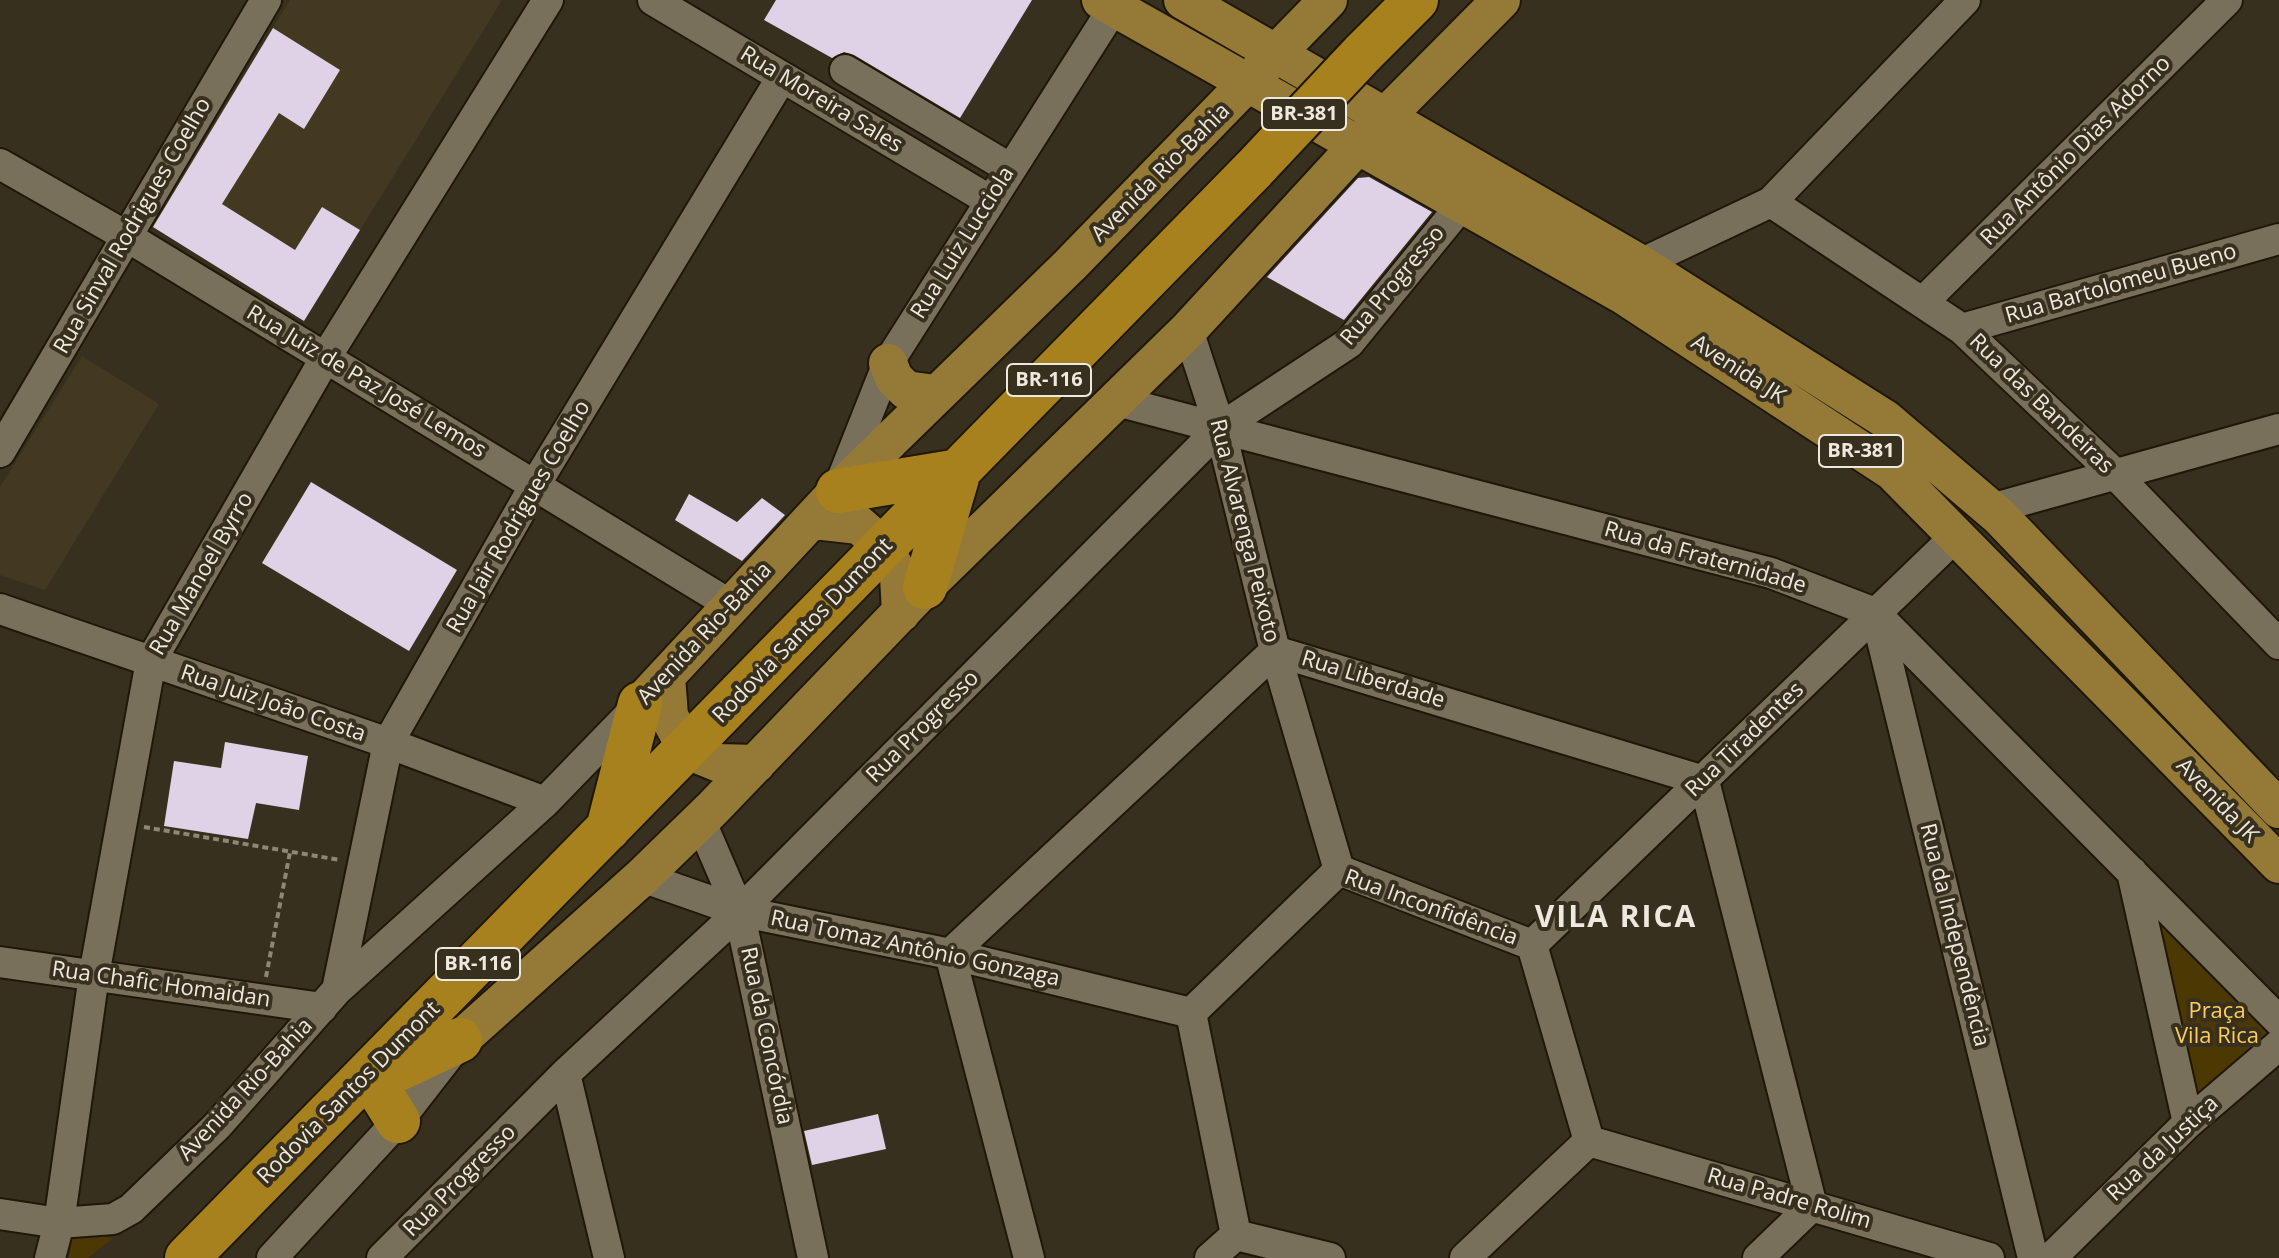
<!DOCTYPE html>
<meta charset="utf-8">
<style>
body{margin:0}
canvas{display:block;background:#38301e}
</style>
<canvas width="2279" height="1258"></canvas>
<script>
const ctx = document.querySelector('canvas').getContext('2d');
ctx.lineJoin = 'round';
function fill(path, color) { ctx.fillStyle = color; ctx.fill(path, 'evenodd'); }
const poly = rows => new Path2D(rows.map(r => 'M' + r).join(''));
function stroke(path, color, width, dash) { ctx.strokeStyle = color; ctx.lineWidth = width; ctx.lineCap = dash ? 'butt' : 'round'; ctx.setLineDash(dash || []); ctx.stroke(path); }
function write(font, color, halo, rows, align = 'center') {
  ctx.font = font + ' "Open Sans",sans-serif'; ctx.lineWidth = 8; ctx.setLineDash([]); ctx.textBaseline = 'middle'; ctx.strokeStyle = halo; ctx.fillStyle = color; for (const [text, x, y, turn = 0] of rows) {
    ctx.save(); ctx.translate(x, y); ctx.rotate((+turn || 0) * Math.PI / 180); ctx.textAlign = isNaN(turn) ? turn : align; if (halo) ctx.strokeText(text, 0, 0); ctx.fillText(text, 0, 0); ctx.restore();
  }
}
const built = poly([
 [290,0,502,0,304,321,151,226],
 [82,356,159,404,45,590,0,575,0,487]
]);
const green = poly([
 [2143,890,2273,1027,2195,1102],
 [73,1232,113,1238,88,1258,69,1258]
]);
const building = poly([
 [776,0,1032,0,960,118,854,55,844,52,832,58,764,20],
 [273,28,340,70,304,129,279,113,222,204,295,250,322,207,360,230,304,321,153,227],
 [1369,177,1432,212,1344,320,1267,277,1358,178],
 [311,482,457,570,409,651,262,563],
 [689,494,737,522,762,498,785,515,742,561,675,520],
 [225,742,308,756,299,810,256,803,248,839,164,826,174,761,221,768],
 [878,1114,886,1149,812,1165,804,1131]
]);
const path = poly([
 [144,827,340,860],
 [266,977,290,852]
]);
const minor = poly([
 [653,0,989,200],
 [845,70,1009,168],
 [0,164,126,236,729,604],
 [1771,202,1962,329,2115,474,2279,644],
 [1640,264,1771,202,1965,0],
 [1924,301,2227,0],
 [1962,329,2279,239],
 [1188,330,1220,428,1275,651,1339,870],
 [1117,401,1771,573,1875,613,2279,1021],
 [0,452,266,0],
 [839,487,888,363,1114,7],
 [1991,509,2279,429],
 [0,609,388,743,545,802],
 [1876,615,2033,1258],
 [700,820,739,911,813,1258],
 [2132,872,2188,1123],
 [642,877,739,911,950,954,1191,1013],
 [1532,945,1957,535],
 [0,962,322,1008],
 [337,990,388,743,535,485,782,77],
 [1191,1013,1339,870,1532,945,1589,1141],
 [1191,1013,1236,1235,1330,1258],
 [565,1074,609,1258],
 [1589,1141,1989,1258],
 [0,1214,59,1223,113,1219,131,1209,217,1126,337,990,545,802,638,706],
 [50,1258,59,1223,94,975,151,661,326,357,548,0],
 [272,1258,398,1121,457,1045],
 [382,1258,565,1074,732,919,1220,428,1349,343,1464,202],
 [1029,1258,950,954,1275,651,1704,781,1812,1206,1758,1258],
 [1210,1258,1236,1235],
 [1465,1258,1589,1141],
 [2051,1258,2188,1123,2279,1045]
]);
const major = poly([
 [1101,0,1625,296,1892,471,2279,864],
 [1183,0,1640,264,1885,419,2000,517,2279,809],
 [888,363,894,378,906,390,935,394],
 [814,520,859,525,884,547,899,576,901,613],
 [666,677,669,716,687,750,719,763,756,764],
 [640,704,838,491,1070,265,1328,0],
 [460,1040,642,877,713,808,925,587,1188,330,1370,132,1501,0]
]);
const highway = poly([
 [1362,54,1416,0],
 [838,491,959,471],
 [925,587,957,478],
 [608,829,640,704],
 [377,1079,460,1040],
 [373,1081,398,1121],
 [187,1258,1254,169]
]);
const highwayBridge = poly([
 [1254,169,1362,54]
]);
const shields = [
 [1304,114,84],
 [1049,380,84],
 [1861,451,84],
 [478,964,84]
];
const shieldNames = [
 ["BR-381",1304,114],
 ["BR-116",1049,380],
 ["BR-381",1861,451],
 ["BR-116",478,964]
];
const streetNames = [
 ["Rua Moreira Sales",821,100,31],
 ["Rua Antônio Dias Adorno",2076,151,-45],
 ["Avenida Rio-Bahia",1161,173,-45],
 ["Rua Sinval Rodrigues Coelho",133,226,-60],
 ["Rua Luiz Lucciola",963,243,-58],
 ["Rua Bartolomeu Bueno",2121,284,-16],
 ["Rua Progresso",1393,286,-50],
 ["Avenida JK",1738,370,33],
 ["Rua Juiz de Paz José Lemos",366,382,31],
 ["Rua das Bandeiras",2041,404,44],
 ["Rua Jair Rodrigues Coelho",519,517,-60],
 ["Rua Alvarenga Peixoto",1244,531,76],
 ["Rua da Fraternidade",1705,558,16],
 ["Rua Manoel Byrro",202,574,-60],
 ["Rodovia Santos Dumont",803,631,-46],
 ["Avenida Rio-Bahia",705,634,-47],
 ["Rua Liberdade",1373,680,17],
 ["Rua Juiz João Costa",273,704,19],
 ["Rua Progresso",923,727,-45],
 ["Rua Tiradentes",1745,740,-44],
 ["Avenida JK",2217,801,46],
 ["Rua Inconfidência",1431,908,20],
 ["Rua da Independência",1954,935,76],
 ["Rua Tomaz Antônio Gonzaga",915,949,12],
 ["Rua Chafic Homaidan",161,985,8],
 ["Rua da Concórdia",766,1036,78],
 ["Avenida Rio-Bahia",246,1090,-47],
 ["Rodovia Santos Dumont",349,1093,-45],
 ["Rua da Justiça",2163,1149,-43],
 ["Rua Progresso",460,1181,-45],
 ["Rua Padre Rolim",1789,1199,16]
];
const parkNames = [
 ["Praça",2217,1012],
 ["Vila Rica",2217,1037]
];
const districtNames = [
 ["VILA RICA",1616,918]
];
fill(built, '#433820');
fill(green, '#4c3802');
fill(building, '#dfd1e6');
stroke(minor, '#1f1707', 34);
stroke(major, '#1f1707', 42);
stroke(highway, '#1f1707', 48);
stroke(path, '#8e8778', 4, [6, 4]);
stroke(minor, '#79705c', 30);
stroke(major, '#957a37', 38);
stroke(highway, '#a7811e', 44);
stroke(highwayBridge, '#1f1707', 48, []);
stroke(highwayBridge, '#a7811e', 44);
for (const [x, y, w] of shields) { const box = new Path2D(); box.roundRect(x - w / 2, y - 16, w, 32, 6); ctx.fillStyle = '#38301e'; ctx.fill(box); stroke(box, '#eee9de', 2); }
write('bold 20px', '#eee9de', null, shieldNames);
write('22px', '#eee9de', '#38301e', streetNames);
write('22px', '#fecd5a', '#38301e', parkNames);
ctx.letterSpacing = '2px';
write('bold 30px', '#eee9de', '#38301e', districtNames);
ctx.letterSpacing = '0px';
</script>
